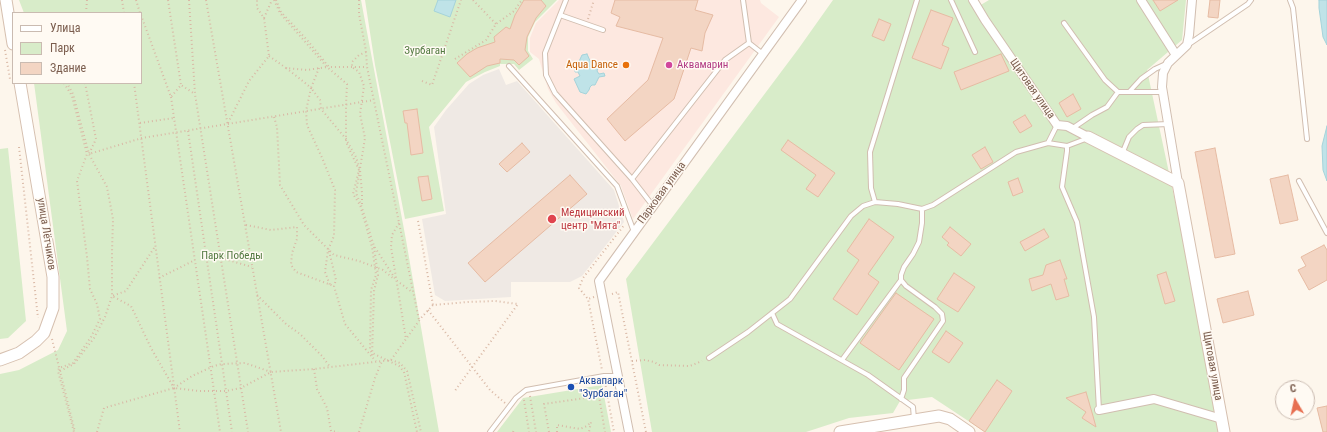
<!DOCTYPE html>
<meta charset="utf-8">
<style>
body{margin:0}
#map{position:relative;width:1327px;height:432px;overflow:hidden;background:#fdf6ec;font-family:"Roboto Condensed",sans-serif}
canvas{display:block}
.legend{position:absolute;left:12px;top:12px;width:130px;height:72px;box-sizing:border-box;background:#fffaf3;border:1px solid #cabbb1;margin:0;padding:5px 7px;list-style:none;font-size:12px;color:#7a5c4d}
.legend li{display:flex;align-items:center;gap:8px;height:20px}
.legend b{width:20px;border:1px solid #cabbb1}
.north{position:absolute;left:1275px;top:380px;width:40px;height:40px;box-sizing:border-box;background:#fffaf3;border:1px solid #cabbb1;border-radius:50%;rotate:351deg;font-size:11px;font-weight:700;line-height:16px;text-align:center;color:#7a5c4d}
.north::after{content:'';display:block;margin:auto;width:14px;height:18px;background:#e76f51;clip-path:polygon(50% 0,100% 100%,50% 72%,0 100%)}
</style>
<div id="map">
<canvas width="1327" height="432"></canvas>
<ul class="legend">
<li><b style="height:5px;background:#fff"></b>Улица</li>
<li><b style="height:11px;background:#d8ecc9"></b>Парк</li>
<li><b style="height:11px;background:#f3d5c3"></b>Здание</li>
</ul>
<div class="north">С</div>
</div>
<script>
const ctx = document.querySelector('canvas').getContext('2d');
ctx.lineJoin = 'round';
function fill(path, color) { ctx.fillStyle = color; ctx.fill(path, 'evenodd'); }
const poly = rows => new Path2D(rows.map(r => 'M' + r).join(''));
function stroke(path, color, width, dash) { ctx.strokeStyle = color; ctx.lineWidth = width; ctx.lineCap = dash ? 'butt' : 'round'; ctx.setLineDash(dash || []); ctx.stroke(path); }
function write(font, color, halo, rows, align = 'center') {
  ctx.font = font + ' "Roboto Condensed",sans-serif'; ctx.lineWidth = 3; ctx.setLineDash([]); ctx.textBaseline = 'middle'; ctx.strokeStyle = halo; ctx.fillStyle = color; for (const [text, x, y, turn = 0] of rows) {
    ctx.save(); ctx.translate(x, y); ctx.rotate((+turn || 0) * Math.PI / 180); ctx.textAlign = isNaN(turn) ? turn : align; if (halo) ctx.strokeText(text, 0, 0); ctx.fillText(text, 0, 0); ctx.restore();
  }
}
const commercial = poly([
 [559,0,760,0,761,3,779,17,633,219,621,186,556,103,548,89,539,59,530,52,530,38,536,23]
]);
const industrial = poly([
 [499,69,506,85,517,81,614,190,624,222,582,276,570,282,511,282,511,297,445,301,435,295,422,219,446,214,434,127,446,110,469,84,483,75]
]);
const green = poly([
 [19,0,361,0,406,240,439,432,0,432,0,374,19,370,58,350,67,331,34,83,141,83,141,13,24,13],
 [365,0,557,0,535,22,528,37,528,51,533,59,519,70,514,64,500,64,500,66,485,72,466,82,429,127,444,211,405,219,375,65],
 [833,0,968,0,974,9,989,0,1186,0,1182,40,1147,70,1178,215,1219,432,985,432,932,397,900,401,893,413,849,418,806,432,652,432,626,279,799,48],
 [8,148,26,321,8,338,0,339,0,149],
 [602,385,611,432,497,432,523,398]
]);
const water = poly([
 [438,0,456,0,450,17,434,11,438,0],
 [1319,0,1327,0,1327,45,1323,37,1319,8,1319,0],
 [587,54,591,63,595,65,602,64,603,67,598,68,597,71,599,74,604,73,605,76,599,77,595,85,592,85,590,87,589,90,586,94,580,92,574,79,580,76,578,72,575,72,575,70,582,55,587,54],
 [1327,126,1327,181,1323,170,1322,146,1327,126]
]);
const building = poly([
 [524,0,541,0,546,6,536,18,527,37,525,50,529,56,519,65,514,60,500,59,500,63,487,66,470,77,457,63,467,54,477,48,495,42,494,37,506,27,510,29,515,15,524,0],
 [615,0,698,0,695,10,713,15,705,33,702,51,691,48,674,99,625,141,607,119,648,80,663,38,616,26,620,17,611,13,615,0],
 [1153,0,1178,0,1160,11,1153,0],
 [1210,0,1220,0,1218,18,1208,17,1210,0],
 [931,10,953,18,942,45,949,48,941,69,912,58,931,10],
 [879,19,891,24,884,41,872,36,879,19],
 [1001,54,1009,71,961,90,954,72,1001,54],
 [1073,94,1081,109,1067,117,1059,103,1073,94],
 [417,109,423,153,411,155,407,123,405,123,403,111,417,109],
 [1025,115,1032,126,1020,133,1013,122,1025,115],
 [788,140,835,173,818,197,806,189,816,175,781,150,788,140],
 [522,143,530,152,507,172,499,164,522,143],
 [985,147,993,162,981,169,972,155,985,147],
 [1215,148,1235,254,1215,258,1195,152,1215,148],
 [570,175,587,194,485,282,468,263,570,175],
 [1288,175,1298,220,1280,224,1270,179,1288,175],
 [428,176,432,199,422,201,418,177,428,176],
 [1018,178,1023,192,1013,196,1008,182,1018,178],
 [869,219,894,237,868,274,879,282,857,315,833,299,859,260,847,251,869,219],
 [950,227,971,244,961,256,947,245,949,243,942,237,950,227],
 [1044,229,1049,237,1025,251,1020,242,1044,229],
 [1324,245,1327,250,1327,280,1309,290,1298,270,1306,266,1301,257,1324,245],
 [1060,260,1067,279,1064,279,1069,296,1056,300,1051,284,1032,291,1029,279,1043,275,1046,265,1060,260],
 [1166,272,1175,301,1165,304,1157,275,1166,272],
 [954,273,975,287,958,312,937,299,954,273],
 [1248,291,1254,315,1223,323,1217,299,1248,291],
 [896,293,934,319,899,370,860,343,896,293],
 [946,331,963,343,949,363,932,352,946,331],
 [997,380,1012,391,985,432,969,421,997,380],
 [1086,392,1093,416,1096,427,1082,418,1086,412,1066,398,1086,392],
 [1327,406,1327,432,1323,432,1317,408,1327,406]
]);
const path = poly([
 [122,0,124,13],
 [136,0,140,13],
 [168,0,181,85],
 [189,0,195,94,248,432],
 [206,0,281,432],
 [274,0,280,13,327,67,347,84,346,105,346,142,359,170,353,194,360,205,372,247,376,275,371,290,370,350,372,353,399,366,404,372,417,432],
 [276,0,281,12,307,40,329,67,367,67],
 [359,0,359,14,366,51,367,67,419,320],
 [473,0,496,24],
 [86,13,87,0],
 [141,15,171,97,181,85,195,94],
 [264,18,272,0],
 [588,19,594,0],
 [5,50,10,79],
 [366,52,359,55,352,62,352,67,359,72,364,86,360,114,365,138,356,193,361,205,374,246,396,280,412,292],
 [269,56,286,68,307,70,327,67],
 [455,59,486,40,496,24,514,11,522,0],
 [286,68,304,82,311,88,306,111,307,125,323,160,335,190,334,236,328,250,325,272,330,285],
 [319,68,311,88,320,100,321,109,346,139,356,157,360,170,362,193,362,204],
 [422,81,432,85,461,0],
 [64,83,72,96,87,154,77,181,87,257,90,289,97,304,100,319,91,337,73,363,59,368,58,371,74,432],
 [85,83,96,139,89,154,142,138,374,100],
 [134,83,180,432],
 [171,97,220,432],
 [274,117,277,127,280,185,304,225,334,255,359,261,383,270,393,278],
 [140,123,174,118],
 [228,123,249,81,269,56,264,18,257,8,257,0],
 [188,131,232,432],
 [19,147,38,318],
 [418,221,433,305],
 [399,223,392,235,391,247,406,339],
 [246,225,271,230,297,227,297,239,292,253,291,265,296,272,334,286],
 [374,247,378,275,374,291,372,357,376,361],
 [154,248,126,291,112,296,131,306,151,348,174,388,192,376,214,366,222,364,245,363,271,372],
 [329,251,336,280,334,286,345,324,372,357],
 [221,258,252,267],
 [159,278,195,260],
 [612,294,618,292,646,432],
 [257,295,286,324,300,334,322,356,330,367],
 [594,297,588,299,602,370],
 [587,298,579,288,583,278,625,224],
 [428,310,490,390,505,403],
 [52,339,75,432],
 [391,360,400,363,407,371,421,432],
 [632,361,645,360,654,362,659,365,690,366,702,361],
 [314,369,317,389,327,408,331,431,338,432],
 [60,371,74,364,94,338,105,317,112,296,112,252,113,219,107,187,89,154,73,94,67,83],
 [605,382,614,432],
 [530,396,536,432],
 [524,400,529,432],
 [97,432,104,408,174,388,199,391,226,391,241,388,271,372,314,369,391,360,421,318,433,305,468,302,495,301,518,304,454,392],
 [359,432,375,378,382,361],
 [513,432,514,430],
 [549,432,544,404,599,396,605,432],
 [557,432,557,425,580,429,587,426,591,422,589,432]
]);
const lane = poly([
 [566,0,545,53,546,75,555,93,632,179,653,206],
 [951,0,975,52],
 [1290,0,1293,8,1307,139],
 [560,15,603,30],
 [1064,23,1105,80,1118,92],
 [749,43,763,54],
 [1189,44,1248,4,1251,0],
 [509,66,617,186,634,232],
 [1130,91,1141,79,1155,69,1166,64],
 [1073,128,1092,115,1107,107,1118,92,1163,92],
 [1048,143,1057,125],
 [1067,146,1067,151,1062,187,1077,222,1094,317,1099,410],
 [1122,154,1129,137,1137,129,1143,125,1169,124],
 [632,179,725,60,749,43,743,0],
 [1299,181,1327,233],
 [875,202,871,188,870,152,917,0],
 [772,313,777,324,868,375,913,407,914,419],
 [709,358,748,332,790,299,851,216,863,206,875,202,898,204,922,209,933,205,1016,152,1048,143,1067,146,1088,138],
 [842,360,901,280],
 [901,399,904,390,904,378,943,321,942,314,935,307,906,286,901,280,901,275,904,267,913,254,919,242,922,223,922,209],
 [490,432,516,398,526,390,604,376,618,376]
]);
const street = poly([
 [973,0,985,20,1057,125,1067,126,1088,137],
 [1141,0,1176,55],
 [1178,183,1162,87,1163,73,1168,63,1187,45,1189,35,1192,0],
 [1099,410,1154,399,1222,419],
 [629,432,599,281,802,0]
]);
const secondary = poly([
 [6,0,13,44],
 [1088,137,1178,183,1224,432],
 [0,360,19,353,36,341,44,333,53,308,53,277,20,83],
 [840,432,939,416,950,419,969,432]
]);
const markers = [
 [626,65,4,"#e8710a"],
 [669,65,4,"#d1479c"],
 [552,219,5,"#e0444e"],
 [571,387,4,"#1a4fb4"]
];
const parkNames = [
 ["Зурбаган",425,51],
 ["Парк Победы",232,256]
];
const foodNames = [
 ["Aqua Dance",618,65]
];
const hotelNames = [
 ["Аквамарин",677,65]
];
const streetNames = [
 ["Щитовая улица",1032,89,55],
 ["Парковая улица",662,193,-54],
 ["улица Лётчиков",46,234,81],
 ["Щитовая улица",1212,366,80]
];
const healthNames = [
 ["Медицинский",561,213],
 ["центр \"Мята\"",561,226]
];
const transitNames = [
 ["Аквапарк",579,381],
 ["\"Зурбаган\"",579,394]
];
fill(commercial, '#fde8e0');
fill(industrial, '#efe9e4');
fill(green, '#d8ecc9');
fill(water, '#bfe3e8');
stroke(water, '#a5d3da', 1);
fill(building, '#f3d5c3');
stroke(building, '#e6bba3', 1);
stroke(lane, '#d1beb0', 6);
stroke(street, '#d1beb0', 10);
stroke(secondary, '#d6c0b0', 13);
stroke(path, '#d9b8a5', 2, [1, 3]);
stroke(lane, '#fff', 4);
stroke(street, '#fff', 8);
stroke(secondary, '#fff', 11);
for (const [x, y, r, color] of markers) { const dot = new Path2D(); dot.arc(x, y, r, 0, 2 * Math.PI); ctx.fillStyle = color; ctx.fill(dot); stroke(dot, '#fffaf3', 1.5); }
write('11px', '#537a41', '#fffaf3', parkNames);
write('11px', '#c56008', '#fffaf3', foodNames, 'right');
write('11px', '#b23c85', '#fffaf3', hotelNames, 'left');
write('11px', '#7a5c4d', '#fffaf3', streetNames);
write('11px', '#be3a42', '#fffaf3', healthNames, 'left');
write('11px', '#164399', '#fffaf3', transitNames, 'left');
</script>
